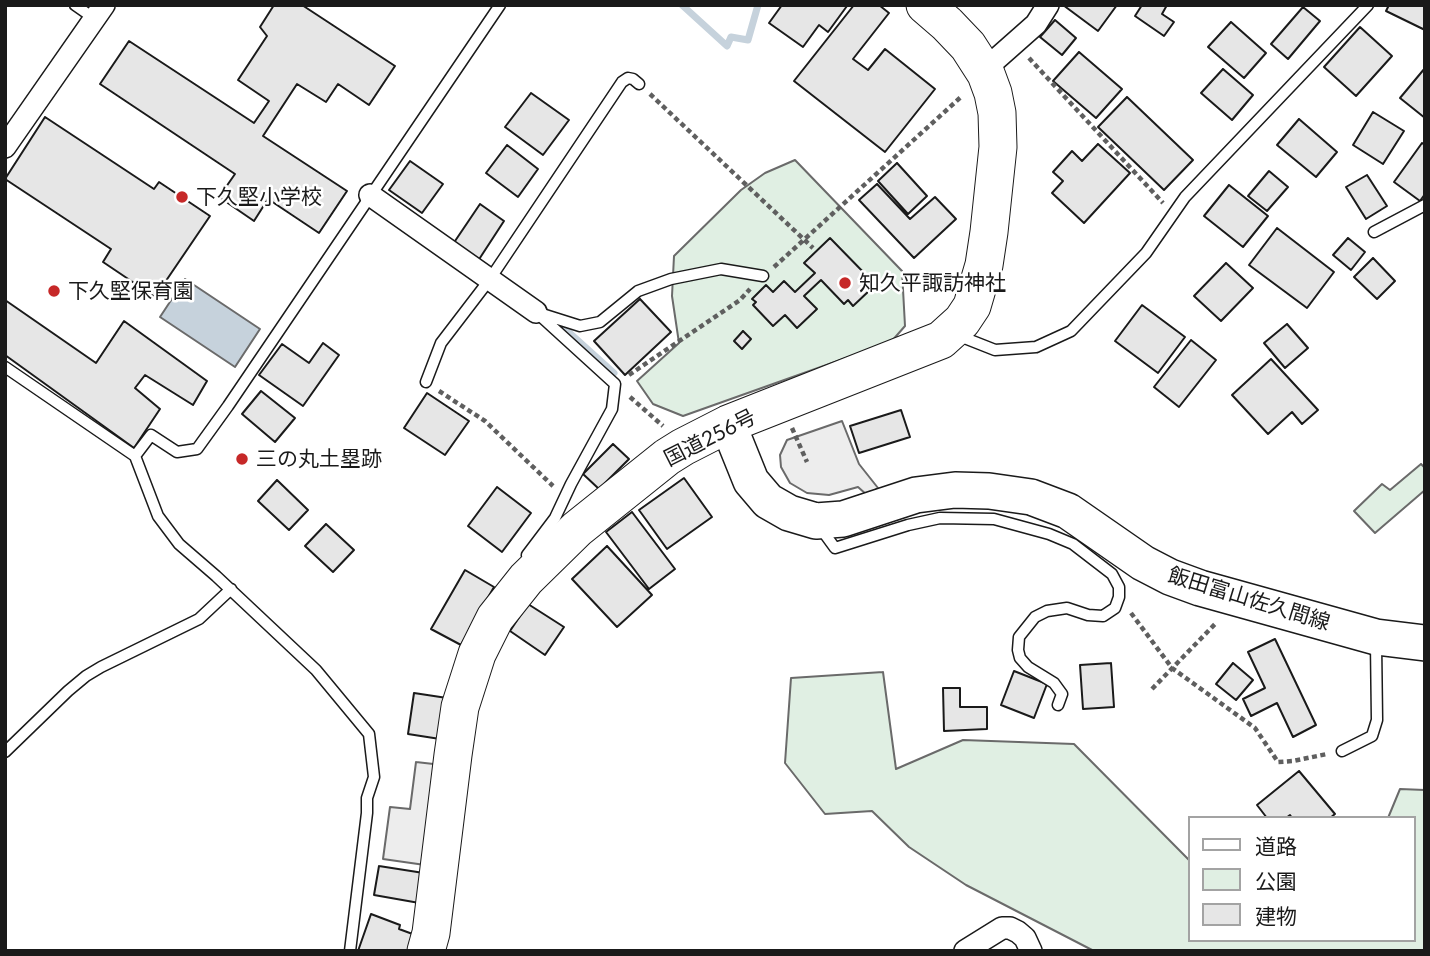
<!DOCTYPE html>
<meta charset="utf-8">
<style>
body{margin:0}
#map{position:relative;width:1430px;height:956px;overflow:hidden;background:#fff;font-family:Lato,"Noto Sans JP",sans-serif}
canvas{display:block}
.frame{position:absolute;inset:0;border:7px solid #1a1a1a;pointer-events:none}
.legend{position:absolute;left:1188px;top:816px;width:228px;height:126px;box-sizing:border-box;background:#fff;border:2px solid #a3a3a3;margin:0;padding:9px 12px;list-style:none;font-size:21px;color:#1a1a1a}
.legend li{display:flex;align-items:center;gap:14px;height:35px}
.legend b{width:35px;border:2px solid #a3a3a3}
</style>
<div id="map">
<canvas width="1430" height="956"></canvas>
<div class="frame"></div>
<ul class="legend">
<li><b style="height:9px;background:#fff"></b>道路</li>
<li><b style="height:19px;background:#e0efe3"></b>公園</li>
<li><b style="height:19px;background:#e6e6e6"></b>建物</li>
</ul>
</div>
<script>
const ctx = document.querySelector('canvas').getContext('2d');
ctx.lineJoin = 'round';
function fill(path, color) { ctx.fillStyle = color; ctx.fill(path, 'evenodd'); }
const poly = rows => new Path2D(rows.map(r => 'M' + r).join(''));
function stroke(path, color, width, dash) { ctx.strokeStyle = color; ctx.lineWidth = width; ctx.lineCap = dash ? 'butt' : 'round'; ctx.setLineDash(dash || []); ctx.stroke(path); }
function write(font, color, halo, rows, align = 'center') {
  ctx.font = font + ' Lato,"Noto Sans JP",sans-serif'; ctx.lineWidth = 5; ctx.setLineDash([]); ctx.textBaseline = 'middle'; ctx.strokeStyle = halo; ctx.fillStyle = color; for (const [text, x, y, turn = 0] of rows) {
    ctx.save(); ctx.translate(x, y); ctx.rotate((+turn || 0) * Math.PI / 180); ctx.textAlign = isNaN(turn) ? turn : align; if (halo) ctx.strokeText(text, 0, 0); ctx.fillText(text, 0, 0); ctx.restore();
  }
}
const green = poly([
 [795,160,902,271,905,326,891,342,683,416,653,404,637,381,679,343,672,296,674,256,741,190,765,173,795,160],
 [1421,464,1425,468,1425,490,1375,533,1354,511,1382,484,1390,490,1421,464],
 [883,672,896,769,963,740,1074,744,1190,861,1190,940,1414,940,1414,818,1388,818,1400,789,1425,790,1425,951,1094,951,966,885,909,847,872,811,825,814,785,763,791,678,883,672]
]);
const parking = poly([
 [842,421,859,464,878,488,867,495,858,487,829,495,807,493,790,483,781,467,780,455,787,440,842,421],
 [416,762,451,766,439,867,383,859,390,807,410,809,416,762]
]);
const water = poly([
 [185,279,260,329,235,367,160,317,185,279]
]);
const stream = poly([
 [682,5,727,46,731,37,748,40,758,5],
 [563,327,614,373]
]);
const building = poly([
 [274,5,302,5,395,66,369,105,338,84,326,102,297,84,263,136,347,191,319,233,268,199,254,221,219,197,235,174,100,84,129,41,254,123,269,101,238,80,267,36,260,27,274,5],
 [782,5,847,5,847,6,828,32,819,25,803,47,769,23,782,5],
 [854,5,879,5,889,13,853,59,868,70,885,49,935,89,885,152,794,81,854,5],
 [1063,5,1117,5,1098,31,1063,5],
 [1142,5,1167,5,1162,14,1174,22,1164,36,1135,16,1142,5],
 [1389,5,1425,5,1425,30,1386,11,1389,5],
 [1303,7,1320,21,1288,59,1271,44,1303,7],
 [1055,20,1076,38,1062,55,1040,37,1055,20],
 [1231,22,1266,53,1244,78,1208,47,1231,22],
 [1360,27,1392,56,1356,96,1324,67,1360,27],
 [1079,52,1122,89,1096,118,1053,81,1079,52],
 [1425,68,1425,118,1400,98,1425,68],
 [1223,69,1253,95,1232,120,1201,93,1223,69],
 [531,93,569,120,543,155,505,127,531,93],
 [1127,97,1193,160,1164,190,1098,127,1127,97],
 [1373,112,1404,131,1383,164,1353,145,1373,112],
 [45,117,154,189,159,182,210,216,155,297,103,262,111,249,5,179,45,117],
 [1299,119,1337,152,1316,177,1277,145,1299,119],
 [1422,143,1425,145,1425,194,1420,201,1394,182,1422,143],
 [1098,144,1130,173,1084,223,1052,193,1063,181,1053,172,1072,151,1082,161,1098,144],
 [507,145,538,169,518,197,486,173,507,145],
 [410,161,443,184,422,213,389,190,410,161],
 [897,163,927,196,908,214,878,181,897,163],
 [1269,171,1288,187,1267,211,1248,196,1269,171],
 [1367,175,1387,206,1366,219,1346,187,1367,175],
 [877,184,910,219,935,197,956,219,914,258,859,200,877,184],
 [1229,185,1268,216,1243,247,1204,216,1229,185],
 [480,204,504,221,476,264,451,247,480,204],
 [1277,228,1334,272,1307,308,1249,265,1277,228],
 [830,238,870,279,865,285,870,290,853,306,848,300,844,304,821,280,804,296,817,309,797,328,785,315,773,326,753,305,756,302,752,299,766,285,773,292,784,281,795,292,815,273,804,263,830,238],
 [1348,238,1365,252,1351,270,1333,255,1348,238],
 [1373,258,1395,281,1377,299,1354,277,1373,258],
 [1226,263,1253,288,1221,321,1194,296,1226,263],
 [640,299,671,332,625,375,594,341,640,299],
 [5,300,96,363,124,321,207,381,193,405,145,375,135,388,160,409,134,448,5,355,5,300],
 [1142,305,1185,337,1158,373,1115,341,1142,305],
 [1287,324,1308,348,1285,368,1264,343,1287,324],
 [743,331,751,339,742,349,734,341,743,331],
 [1191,340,1216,360,1179,407,1154,387,1191,340],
 [323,343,339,355,303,406,259,375,282,344,309,363,323,343],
 [1271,359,1318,410,1302,424,1292,412,1268,434,1232,395,1271,359],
 [261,391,295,418,275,442,242,414,261,391],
 [427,393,469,421,445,455,404,428,427,393],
 [901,410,910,437,859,453,850,426,901,410],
 [613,444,629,459,599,489,583,474,613,444],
 [684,478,712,517,667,549,639,510,684,478],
 [277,480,308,510,289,530,258,501,277,480],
 [497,487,531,513,502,552,468,526,497,487],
 [632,512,675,569,649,589,606,532,632,512],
 [326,524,354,550,333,572,305,546,326,524],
 [607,546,652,595,617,627,572,579,607,546],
 [465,570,494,587,461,645,431,629,465,570],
 [528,604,564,627,545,655,510,631,528,604],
 [1275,639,1316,725,1293,737,1277,703,1251,716,1243,699,1265,688,1248,652,1275,639],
 [1111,663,1114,707,1083,709,1080,665,1111,663],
 [1233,663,1253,680,1236,700,1216,684,1233,663],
 [1014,671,1047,684,1034,718,1001,705,1014,671],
 [943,688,960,688,960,707,987,707,987,729,944,731,943,688],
 [414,693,447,698,440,739,408,734,414,693],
 [1299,771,1335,814,1330,818,1292,818,1290,815,1286,818,1267,818,1257,805,1299,771],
 [379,866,430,874,425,904,374,895,379,866],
 [371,914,400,925,399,929,418,936,413,951,358,951,371,914]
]);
const path = poly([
 [1029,58,1163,203],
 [650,94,813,248],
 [774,267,962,96],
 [629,375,740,300,750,289],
 [439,391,485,421,553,486],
 [630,397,663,426],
 [792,428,807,462],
 [1131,613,1172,668,1255,728,1278,762,1293,761,1327,754],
 [1152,689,1217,622]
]);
const service = poly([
 [75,5,95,19],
 [1374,232,1425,205],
 [542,314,580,326,600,322,638,291,671,279,721,269,763,276],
 [957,335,995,350,1036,347,1071,331,1146,253,1185,197,1368,5],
 [5,367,135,456,158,516,179,544,216,576,316,670,369,734,374,777,367,798,367,813,350,951],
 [426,382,441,343,490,279,622,82,628,78,633,79,639,84],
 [135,456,151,435,177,452,197,449,228,406,500,5],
 [819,526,835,548,908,525,940,518,994,519,1049,534,1073,544,1112,574,1119,587,1119,597,1115,608,1103,616,1088,615,1067,608,1047,611,1035,617,1019,637,1018,650,1020,658,1028,667,1054,683,1062,694,1058,705],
 [527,555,555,518,571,484,612,409,615,384,536,312],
 [1342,751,1372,736,1377,720,1376,643],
 [5,752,68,691,86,676,101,667,199,619,231,589]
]);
const minor = poly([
 [984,70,1036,24,1048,5],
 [5,147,104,5],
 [370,195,536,312],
 [965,951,1002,928,1010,928,1018,932,1025,938,1031,951]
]);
const primary = poly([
 [728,424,751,481,768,501,789,513,816,521,843,519,916,495,955,490,989,491,1031,497,1068,511,1143,563,1170,577,1200,588,1376,637,1425,643]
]);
const trunk = poly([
 [426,951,431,933,453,755,460,707,477,654,495,618,526,579,577,529,667,457,683,447,728,424,941,340,962,321,972,306,984,265,989,232,998,147,997,113,993,93,986,74,968,46,947,24,925,5]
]);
const markers = [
 [182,197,7,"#c62828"],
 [845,283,7,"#c62828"],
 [54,291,7,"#c62828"],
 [242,459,7,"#c62828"]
];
const poiNames = [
 ["下久堅小学校",196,197],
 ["知久平諏訪神社",859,283],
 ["下久堅保育園",68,291],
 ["三の丸土塁跡",256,459]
];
const streetNames = [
 ["国道256号",710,438,-27],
 ["飯田富山佐久間線",1249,599,17]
];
fill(green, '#e0efe3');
stroke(green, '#6a6a6a', 2);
fill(parking, '#ededed');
stroke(parking, '#6a6a6a', 2);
fill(water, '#c6d2dc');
stroke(water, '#6a6a6a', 2);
stroke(stream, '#c6d2dc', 7);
fill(building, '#e6e6e6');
stroke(building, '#1a1a1a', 2);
stroke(service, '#1a1a1a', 13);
stroke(minor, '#1a1a1a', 24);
stroke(primary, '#1a1a1a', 38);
stroke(trunk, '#1a1a1a', 39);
stroke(path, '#5f5f5f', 4.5, [5, 3.5]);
stroke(service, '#fff', 10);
stroke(minor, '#fff', 21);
stroke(primary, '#fff', 35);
stroke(trunk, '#fff', 37);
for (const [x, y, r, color] of markers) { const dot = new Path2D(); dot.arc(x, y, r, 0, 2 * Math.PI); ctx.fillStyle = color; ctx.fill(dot); stroke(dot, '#fff', 2.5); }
write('21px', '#1a1a1a', '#fff', poiNames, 'left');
write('21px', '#1a1a1a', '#fff', streetNames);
</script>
